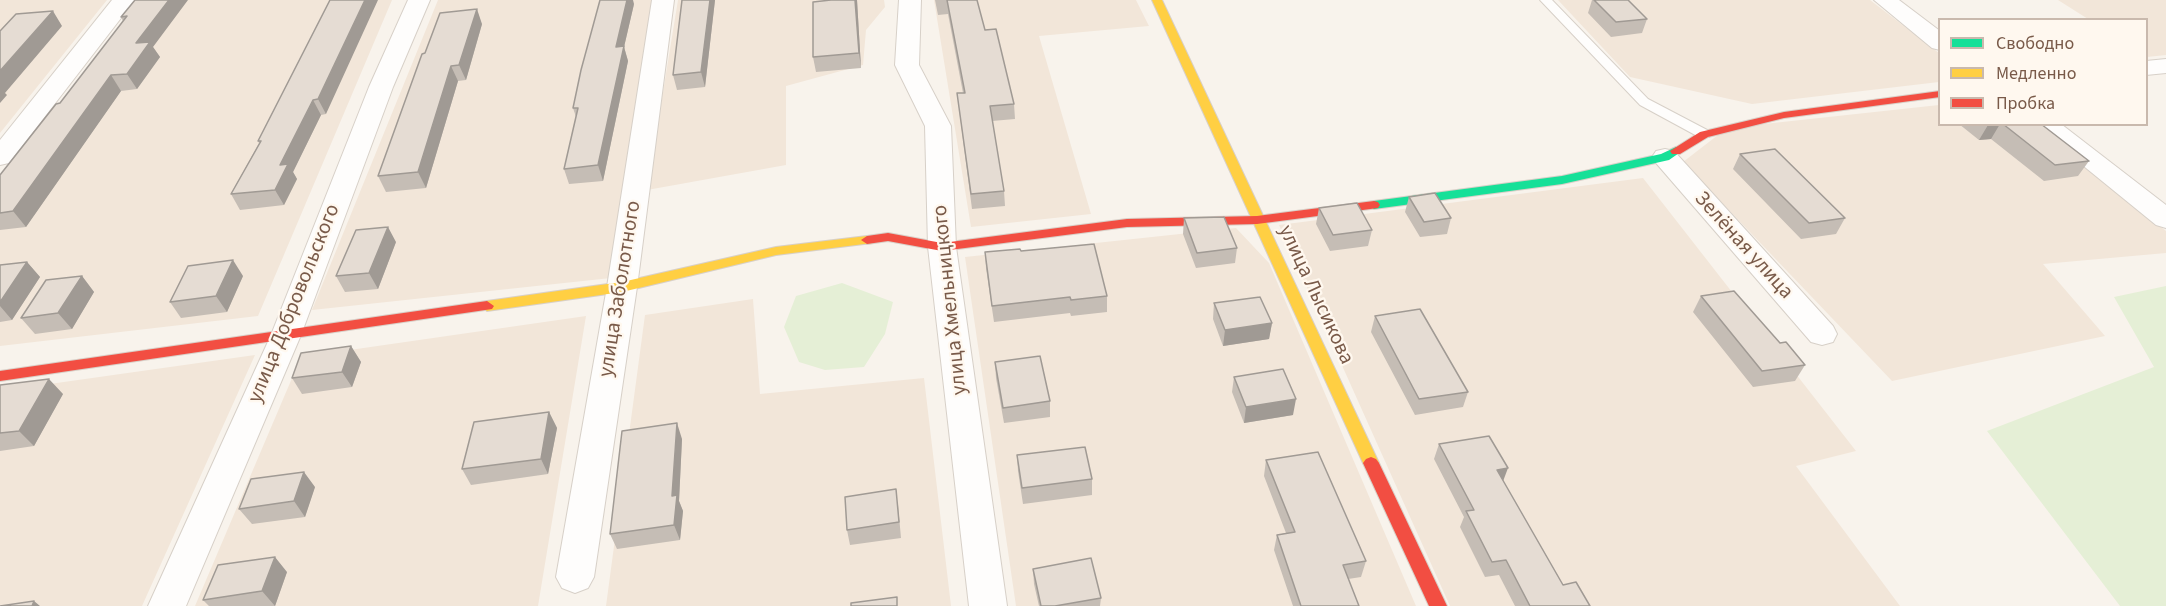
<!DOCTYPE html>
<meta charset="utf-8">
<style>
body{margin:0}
#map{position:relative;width:2166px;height:606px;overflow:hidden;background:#f8f3ec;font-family:"Source Sans 3",sans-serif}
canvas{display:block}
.legend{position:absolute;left:1938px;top:18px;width:210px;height:108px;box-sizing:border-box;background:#fff8ef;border:2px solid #c9b9ad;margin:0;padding:8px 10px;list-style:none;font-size:18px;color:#795a49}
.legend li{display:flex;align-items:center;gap:12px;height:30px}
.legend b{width:30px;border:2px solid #c9b9ad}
</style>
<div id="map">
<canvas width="2166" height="606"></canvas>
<ul class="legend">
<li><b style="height:8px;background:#16e098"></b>Свободно</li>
<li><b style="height:8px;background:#ffcf43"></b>Медленно</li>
<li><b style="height:8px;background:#f24e42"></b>Пробка</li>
</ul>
</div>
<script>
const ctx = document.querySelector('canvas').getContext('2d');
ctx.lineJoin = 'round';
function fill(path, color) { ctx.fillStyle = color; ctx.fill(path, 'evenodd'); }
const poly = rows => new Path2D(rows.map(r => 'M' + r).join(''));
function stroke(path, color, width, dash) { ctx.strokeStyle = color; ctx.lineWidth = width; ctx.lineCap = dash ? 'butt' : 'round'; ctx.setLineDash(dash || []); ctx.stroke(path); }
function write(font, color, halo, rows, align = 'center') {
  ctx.font = font + ' "Source Sans 3",sans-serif'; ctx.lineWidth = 4.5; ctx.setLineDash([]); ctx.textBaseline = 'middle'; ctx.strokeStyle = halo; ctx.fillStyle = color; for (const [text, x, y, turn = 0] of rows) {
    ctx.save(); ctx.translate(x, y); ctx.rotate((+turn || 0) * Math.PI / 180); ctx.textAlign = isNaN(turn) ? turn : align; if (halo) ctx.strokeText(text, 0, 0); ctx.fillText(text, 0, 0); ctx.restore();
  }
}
const residential = poly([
 [0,0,107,0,0,133],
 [145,0,392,0,258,316,0,346,0,185],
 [438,0,653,0,611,278,312,310],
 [678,0,884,0,885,7,866,30,863,65,786,86,786,165,647,190],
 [934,0,1136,0,1149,26,1039,36,1091,214,971,227],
 [1558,0,1870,0,1939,53,1939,82,1752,104,1630,77],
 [2058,0,2166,0,2166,55,2147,57,2146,20,2088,19],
 [1939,105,1940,124,2031,125,2166,231,2166,253,2043,264,2105,336,1892,381,1683,162,1727,128],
 [1643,178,1856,451,1796,466,1900,606,1450,606,1279,225],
 [1236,228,1269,263,1416,606,1016,606,965,257],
 [753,299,760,394,924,378,951,606,606,606,645,315],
 [586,316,538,606,195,606,301,357],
 [255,355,142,606,0,606,0,391]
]);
const green = poly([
 [842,283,893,302,885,334,864,367,825,370,799,362,784,327,796,296],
 [2166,286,2166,606,2120,606,1987,431,2154,367,2114,297]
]);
const lane = poly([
 [1540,0,1552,0,1648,99,1709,131,1710,134,1709,137,1699,137,1640,105,1540,0]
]);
const street = poly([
 [112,0,135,0,9,163,0,165,0,140,112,0],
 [408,0,430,0,393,87,301,335,186,606,148,606,271,335,369,87,408,0],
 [652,0,674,0,637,287,594,577,588,588,575,593,562,588,556,577,607,287,652,0],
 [899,0,921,0,919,65,951,126,956,247,1007,606,969,606,928,247,925,126,895,65,899,0],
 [1874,0,1899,0,1940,31,1940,50,1932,48,1874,0],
 [2166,59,2166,73,2146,75,2146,61,2166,59],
 [2032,124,2061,124,2166,205,2166,228,2156,225,2032,124],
 [1665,149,1674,151,1833,326,1837,334,1833,342,1822,345,1811,342,1656,163,1652,157,1656,151,1665,149]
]);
const fast = poly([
 [1676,147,1682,151,1669,160,1562,184,1374,209,1368,205,1374,201,1562,176,1661,154,1676,147]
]);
const slow = poly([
 [1152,0,1162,0,1379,463,1376,467,1371,469,1366,467,1363,463,1152,0],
 [867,236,872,237,873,240,872,243,776,255,622,292,487,311,480,306,487,301,622,282,776,247,867,236]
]);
const jam = poly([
 [1940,91,1940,97,1784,118,1708,137,1680,154,1672,154,1670,151,1700,132,1784,112,1940,91],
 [1374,201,1378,202,1380,205,1378,208,1257,224,1127,227,942,251,888,241,867,244,861,240,867,236,888,233,942,243,1127,219,1257,216,1374,201],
 [487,301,494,306,492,309,0,381,0,371,487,301],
 [1371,457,1376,459,1379,463,1447,606,1429,606,1363,463,1366,459,1371,457]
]);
const wall = poly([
 [135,0,153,47,160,57,137,89,121,91,26,227,0,230,0,175,60,103,123,21,121,17],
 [330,0,326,114,321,115,293,172,297,179,284,205,240,210,231,194,259,143,258,141],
 [682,0,715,0,705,87,677,90,673,75],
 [831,0,857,0,861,68,816,72,813,57],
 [935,0,977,0,985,30,1014,104,1015,119,992,121,1004,191,1005,206,972,209,957,93,963,93,948,14,938,15],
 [1592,0,1628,0,1647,19,1642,33,1611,37,1588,13],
 [634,4,624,47,628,61,603,181,569,184,564,169,576,117,573,108],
 [482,24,466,80,458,81,426,188,386,192,378,176,425,53],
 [1959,124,2041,124,2089,161,2078,176,2044,181,1991,139,1979,140],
 [1740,154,1845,218,1836,234,1801,239,1733,169],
 [1409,197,1451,218,1447,234,1420,237,1405,212],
 [1319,208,1372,230,1368,246,1330,251,1316,224],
 [1184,218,1237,248,1235,263,1196,268,1183,234],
 [396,242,378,289,345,292,336,276],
 [1021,251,1107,296,1107,312,1071,316,1070,313,994,322,986,268,985,252],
 [27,262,40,277,12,320,0,322,0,265],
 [82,276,94,292,72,329,35,334,21,318],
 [243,276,227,312,181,318,170,302],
 [1701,296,1780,343,1805,365,1795,381,1753,387,1693,312],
 [1214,303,1272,323,1269,339,1223,346,1213,319],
 [1375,316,1468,392,1463,407,1415,415,1371,332],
 [351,346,361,362,352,387,302,394,292,378],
 [995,362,1050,401,1050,417,1004,423,996,378],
 [1234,377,1293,415,1244,423,1232,392],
 [0,385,63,394,34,446,0,451],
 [549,412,557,428,548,474,471,485,462,469],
 [682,439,679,501,683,511,680,540,617,549,610,534],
 [1439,444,1503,481,1563,585,1590,606,1515,606,1499,575,1485,577,1460,527,1464,517,1434,459],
 [1017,455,1092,479,1092,495,1023,504,1018,471],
 [1266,460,1366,561,1361,577,1348,579,1359,606,1293,606,1274,550,1277,535,1286,533,1264,476],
 [315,487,305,517,252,524,239,509],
 [898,505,901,538,850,545,847,530],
 [1033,569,1101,598,1100,606,1039,606,1034,584],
 [287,572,275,606,209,606,203,600]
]);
const shadedWall = poly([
 [169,0,188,0,153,47,160,57,137,89,127,74,136,43],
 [365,0,378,0,326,114,318,99],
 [627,0,633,0,634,4,624,47,628,61,603,181,598,165,616,47],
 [710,0,715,0,705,87,701,72],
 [855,0,857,0,861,68,859,53],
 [477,9,482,24,466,80,459,65],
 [53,11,62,26,5,93,7,95,0,103,0,71],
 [451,66,458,81,426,188,418,172],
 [111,75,121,91,26,227,13,211],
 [313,100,321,115,293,172,297,179,284,205,275,190,280,165],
 [2000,124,1991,139,1979,140,1988,125],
 [388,227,396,242,378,289,369,273],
 [233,260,243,276,227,312,216,296],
 [27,262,40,277,12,320,0,306,0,302],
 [82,276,94,292,72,329,58,313],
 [1272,323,1269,339,1223,346,1225,330],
 [351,346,361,362,352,387,342,372],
 [49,379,63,394,34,446,19,431],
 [1296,399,1293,415,1244,423,1246,407],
 [549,412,557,428,548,474,541,459],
 [677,423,682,439,679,501,683,511,680,540,674,525,672,496],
 [1508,468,1502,484,1497,470],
 [304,472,315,487,305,517,294,501],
 [275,557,287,572,275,606,262,591],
 [34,601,40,606,32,606]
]);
const building = poly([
 [135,0,169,0,136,43,150,42,127,74,111,75,13,211,0,213,0,175,56,104,60,103,127,16,121,17,135,0],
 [330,0,365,0,318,99,313,100,280,165,288,164,275,190,231,194,261,141,258,141,330,0],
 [600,0,627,0,616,47,624,46,598,165,564,169,578,108,573,108,581,70,600,0],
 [682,0,710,0,701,72,673,75,682,0],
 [831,0,855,0,859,53,813,57,813,2,831,0],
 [947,0,977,0,985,30,996,29,1014,104,990,106,1004,191,971,194,957,93,965,93,947,0],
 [1594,0,1628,0,1647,19,1616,22,1594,0],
 [477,9,459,65,451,66,418,172,378,176,422,54,425,53,440,13,477,9],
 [53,11,0,71,0,31,16,14,53,11],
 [2003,124,2041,124,2089,161,2055,165,2003,124],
 [1775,149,1845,218,1809,223,1740,154,1775,149],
 [1435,193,1451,218,1424,222,1409,197,1435,193],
 [1357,203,1372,230,1333,235,1319,208,1357,203],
 [1224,217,1237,248,1197,253,1184,218,1224,217],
 [388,227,369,273,336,276,356,230,388,227],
 [1094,244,1107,296,1071,300,1070,297,992,306,985,252,1020,249,1021,251,1094,244],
 [233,260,216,296,170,302,188,266,233,260],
 [27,262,0,302,0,265,27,262],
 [82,276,58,313,21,318,46,280,82,276],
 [1734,291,1780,343,1786,342,1805,365,1762,371,1701,296,1734,291],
 [1260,297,1272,323,1225,330,1214,303,1260,297],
 [1420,309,1468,392,1419,399,1375,316,1420,309],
 [351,346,342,372,292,378,301,353,351,346],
 [1040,356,1050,401,1003,408,995,362,1040,356],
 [1283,369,1296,399,1246,407,1234,377,1283,369],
 [49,379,19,431,0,433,0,385,49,379],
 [549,412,541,459,462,469,474,422,549,412],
 [677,423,672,496,677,495,674,525,610,534,622,431,677,423],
 [1489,436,1508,468,1497,470,1563,585,1576,582,1590,606,1530,606,1506,560,1492,562,1466,511,1474,510,1439,444,1489,436],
 [1085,447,1092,479,1022,488,1017,455,1085,447],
 [1318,452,1366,561,1343,565,1359,606,1301,606,1277,535,1295,532,1266,460,1318,452],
 [304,472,294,501,239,509,251,479,304,472],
 [896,489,899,522,847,530,845,497,896,489],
 [275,557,262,591,203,600,218,565,275,557],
 [1091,558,1101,598,1055,606,1041,606,1033,569,1091,558],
 [897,597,897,606,851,606,851,603,897,597],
 [34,601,32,606,0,606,34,601]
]);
const streetNames = [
 ["Зелёная улица",1743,246,48],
 ["улица Заболотного",621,289,-81],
 ["улица Лысикова",1315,295,65],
 ["улица Хмельницкого",951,300,-96],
 ["улица Добровольского",295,304,-68]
];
fill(residential, '#f2e6d9');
fill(green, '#e5efd6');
stroke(lane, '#d7d0c8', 2);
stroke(street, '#d7d0c8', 2);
stroke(fast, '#d8d0c8', 2);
stroke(slow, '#d8d0c8', 2);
stroke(jam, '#d8d0c8', 2);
fill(lane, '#fefdfc');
fill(street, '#fefdfc');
fill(fast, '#16e098');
fill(slow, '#ffcf43');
fill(jam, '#f24e42');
fill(wall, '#c5bdb5');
fill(shadedWall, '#a09a94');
fill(building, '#e5dcd3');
stroke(building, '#a09a94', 1.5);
write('21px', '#795a49', '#fff8ef', streetNames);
</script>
